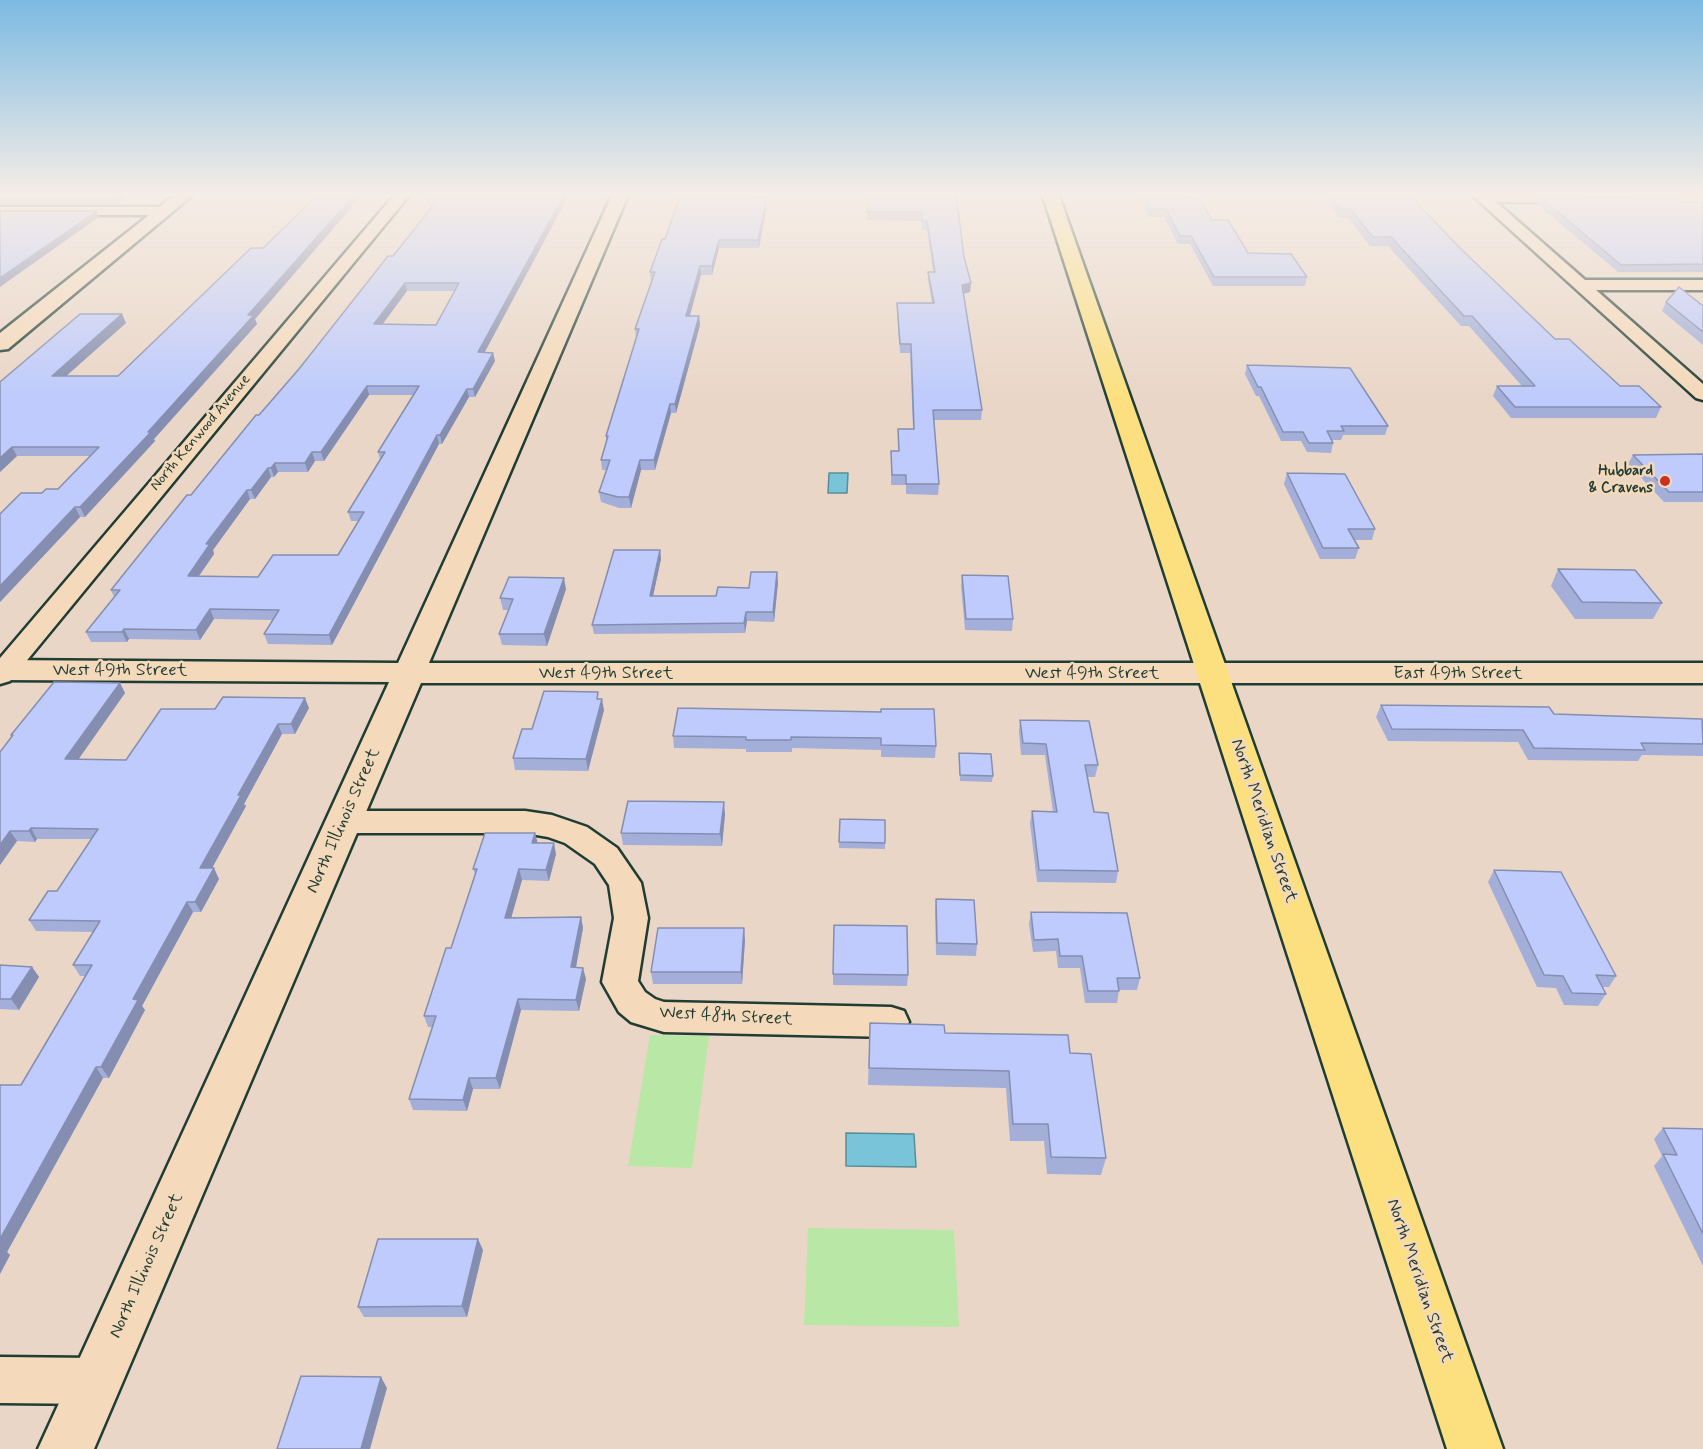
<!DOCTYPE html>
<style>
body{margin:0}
canvas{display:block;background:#e9d6c7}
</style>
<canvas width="1703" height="1449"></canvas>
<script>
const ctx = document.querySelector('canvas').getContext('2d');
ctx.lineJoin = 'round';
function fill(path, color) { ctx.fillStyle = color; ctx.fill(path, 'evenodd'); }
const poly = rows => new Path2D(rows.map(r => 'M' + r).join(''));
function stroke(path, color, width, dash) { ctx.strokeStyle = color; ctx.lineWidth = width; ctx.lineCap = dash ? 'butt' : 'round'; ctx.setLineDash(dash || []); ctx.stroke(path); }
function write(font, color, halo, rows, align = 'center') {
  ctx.font = font + ' Mynerve,sans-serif'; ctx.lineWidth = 5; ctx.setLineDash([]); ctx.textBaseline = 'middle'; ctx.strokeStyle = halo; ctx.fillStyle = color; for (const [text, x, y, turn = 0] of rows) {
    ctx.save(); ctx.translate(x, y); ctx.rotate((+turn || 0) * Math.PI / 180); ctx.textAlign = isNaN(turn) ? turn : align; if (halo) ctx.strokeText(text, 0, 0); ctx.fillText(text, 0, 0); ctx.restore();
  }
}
const green = poly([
 [650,1035,709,1036,692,1168,628,1166],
 [808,1228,954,1230,959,1327,804,1325]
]);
const water = poly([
 [829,473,848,473,847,493,828,493,829,473],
 [846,1133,914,1134,916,1167,846,1166,846,1133]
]);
const street = poly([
 [396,193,411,193,10,681,0,684,0,658,396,193],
 [1470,193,1582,195,1584,198,1577,202,1496,202,1585,280,1703,280,1703,290,1596,290,1703,384,1703,400,1696,398,1470,193],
 [1638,194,1703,194,1703,202,1633,201,1631,198,1638,194],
 [0,207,163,207,170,211,163,215,0,215,0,207],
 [344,811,525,811,552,815,587,827,617,848,641,883,648,918,638,981,645,992,655,999,664,1002,891,1007,904,1011,909,1022,904,1033,891,1037,664,1032,631,1022,619,1012,602,982,614,918,609,885,595,864,565,843,548,837,525,833,344,833,333,830,328,822,333,814,344,811],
 [0,1357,96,1358,112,1365,119,1381,112,1397,96,1404,0,1403,0,1357]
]);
const secondary = poly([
 [177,193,195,193,8,349,0,350,0,333,177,193],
 [613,193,629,193,429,663,1703,663,1703,683,421,683,94,1449,38,1449,389,682,0,680,0,660,398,663,613,193]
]);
const primary = poly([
 [1042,193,1058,193,1503,1449,1447,1449,1042,193]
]);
const wall = poly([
 [0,193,132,193,116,205,0,205],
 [319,193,363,193,357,199,357,201,255,319,257,324,154,439,155,441,85,517,80,517,0,602,0,514,42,493,58,489,90,456,17,456,0,472,0,382,126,323,66,376,118,376,263,248],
 [435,193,570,193,484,353,493,353,495,361,475,397,469,397,442,444,439,444,332,645,268,644,264,634,273,620,214,619,200,640,129,639,127,642,91,642,86,632,114,597,111,590,259,415,393,256,429,209,428,202],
 [407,291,455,291,436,325,382,325],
 [369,395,414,395,378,452,380,459,348,512,351,521,359,521,338,555,258,577,199,576,214,554,213,550,250,499,255,499,271,477,274,477,278,472,308,472,315,461,324,461],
 [868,193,966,193,956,193,964,257,971,283,970,292,964,294,982,410,981,420,934,420,939,484,938,495,906,494,906,485,891,485,891,451,899,451,898,429,913,429,910,353,900,353,897,312,897,303,932,303,928,280,928,272,933,272,927,230,922,230,921,221,867,220],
 [1127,193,1177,193,1180,198,1212,220,1248,253,1307,277,1305,286,1213,286,1190,244,1178,244,1164,217,1149,217,1140,198,1130,198],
 [1309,193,1407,193,1462,250,1555,339,1620,386,1661,407,1656,418,1511,418,1493,396,1497,386,1522,386,1469,326,1461,326,1388,246,1370,246,1348,218,1339,218,1321,195,1310,194],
 [747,197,767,197,767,205,759,248,719,248,712,275,701,275,690,316,699,316,700,325,676,413,671,413,655,470,641,470,631,508,619,508,601,502,599,492,607,470,602,470,601,460,606,441,606,436,636,338,635,329,652,281,651,281,650,272,665,239],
 [1540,197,1703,202,1703,272,1618,272,1537,204],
 [1666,302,1703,306,1703,345,1662,311],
 [1247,365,1388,426,1385,435,1343,435,1341,440,1332,440,1333,443,1331,453,1307,452,1301,441,1281,441,1259,396,1256,396,1245,374],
 [1703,454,1703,502,1664,502,1628,464,1633,455],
 [1287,473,1375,529,1372,540,1354,540,1359,548,1355,559,1320,559,1284,484],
 [660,550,661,559,653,596,716,596,778,582,774,622,747,621,745,633,594,634,592,625],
 [1558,569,1662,603,1653,619,1575,619,1551,586],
 [962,575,1013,619,1012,631,965,630,961,586],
 [566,589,547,646,502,645,499,634,508,610,503,610,500,598],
 [120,683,125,693,78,759,126,760,215,709,309,708,295,734,282,734,244,804,246,806,212,868,219,879,201,912,193,912,142,1006,145,1010,109,1078,103,1078,7,1252,10,1255,0,1274,0,1085,21,1085,86,976,80,976,73,965,94,932,36,931,29,920,57,891,92,839,37,839,35,842,17,841,0,865,12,737,11,735],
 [600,699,604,710,588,771,515,770,513,758,532,729],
 [1381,705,1554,714,1703,720,1703,756,1642,755,1638,761,1528,760,1518,742,1388,741,1376,717],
 [678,708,936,746,935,758,881,757,881,750,792,748,792,752,746,752,746,749,674,748,673,736],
 [1020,720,1098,765,1095,777,1088,777,1094,812,1118,871,1116,883,1037,882,1030,823,1032,811,1053,812,1045,755,1021,755,1019,732],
 [959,753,993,776,992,782,960,781],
 [725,814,722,846,623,845,621,833],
 [840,819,885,820,885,849,839,848],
 [535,833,537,843,556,854,549,881,522,880,511,918,581,917,583,928,576,967,586,979,579,1011,521,1010,500,1089,473,1089,467,1111,413,1110,409,1099,432,1027,428,1027,424,1016,451,948,475,874,473,869],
 [1494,870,1616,976,1609,987,1602,987,1606,994,1598,1006,1564,1005,1556,988,1537,987,1488,882],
 [936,899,977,944,976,956,936,955,935,911],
 [1031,912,1140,978,1137,990,1119,990,1117,1003,1085,1003,1080,968,1058,968,1056,951,1033,952,1029,924],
 [745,940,742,984,653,984,651,972],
 [0,965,32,967,39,977,19,1010,0,1009],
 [833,974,908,975,907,986,833,985],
 [870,1023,945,1033,1070,1053,1106,1158,1101,1175,1047,1174,1044,1141,1010,1141,1006,1088,868,1085],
 [1663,1128,1703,1129,1703,1266,1654,1166,1662,1156,1654,1139],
 [483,1250,467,1317,364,1317,358,1307]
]);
const shadedWall = poly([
 [122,193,132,193,116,205,114,199],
 [354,193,363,193,357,199,357,201,255,319,257,324,154,439,155,441,85,517,80,507,148,432],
 [565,193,570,193,480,361,478,352],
 [767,197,767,205,759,248,758,240],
 [97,211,99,217,0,287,0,278],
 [719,240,719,248,712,275,712,266],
 [700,266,701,275,687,325,686,316],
 [405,283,407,291,376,333,374,324],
 [971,283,970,292,962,294,962,285],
 [122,314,126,323,56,385,52,376],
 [699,316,700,325,676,413,675,404],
 [493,353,495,361,475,397,473,389],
 [367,386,369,395,324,461,321,452],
 [467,389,469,397,442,444,440,435],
 [670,404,671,413,655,470,654,460],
 [437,435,439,444,332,645,329,635],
 [12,447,17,456,0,472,0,458],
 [312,452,315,461,308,472,305,463],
 [640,460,641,470,631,508,629,497],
 [275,463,278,472,274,477,271,468],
 [268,468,271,477,255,499,251,490],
 [247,490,250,499,213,550,214,554,192,586,188,576,206,544],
 [75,507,80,517,0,602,0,586],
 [660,550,661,559,651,605,650,596],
 [777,572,778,582,774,622,773,612],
 [564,578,566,589,547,646,544,634],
 [210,609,214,619,200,640,196,630],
 [746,612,747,621,745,633,744,623],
 [124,629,129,639,127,642,122,632],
 [120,683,125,693,71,770,65,759],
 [305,698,309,708,295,734,291,724],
 [602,699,604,710,588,771,586,759],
 [278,724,282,734,244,804,246,806,206,879,200,868,238,795],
 [724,802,725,814,722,846,720,834],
 [31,828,37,839,35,842,29,831],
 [10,831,17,841,0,865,0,845],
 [535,833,538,844,532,843],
 [554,843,556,854,549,881,546,870],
 [214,868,219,879,201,912,195,902],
 [519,869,522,880,508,929,505,918],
 [187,902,193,912,142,1006,145,1010,109,1078,101,1067,133,999],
 [581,917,583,928,574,978,571,967],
 [744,928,745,940,742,984,741,972],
 [32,967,39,977,19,1010,11,999],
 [583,968,586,979,579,1011,576,1000],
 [518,999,521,1010,500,1089,496,1078],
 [96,1067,103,1078,7,1252,10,1255,0,1274,0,1239],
 [469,1078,473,1089,467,1111,463,1100],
 [478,1239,483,1250,467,1317,462,1306],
 [381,1377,387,1388,370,1449,361,1449]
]);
const building = poly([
 [0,193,122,193,114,199,0,199,0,193],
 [320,193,354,193,353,194,355,194,248,315,254,315,148,432,151,432,80,507,75,507,0,586,0,514,21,493,42,493,46,489,58,489,99,447,12,447,0,458,0,382,80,314,122,314,52,376,118,376,251,248,263,248,320,193],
 [435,193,565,193,478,352,493,353,473,389,467,389,440,435,437,435,329,635,264,634,279,610,210,609,196,630,124,629,122,632,86,632,120,590,111,590,187,495,191,495,256,415,259,415,299,369,388,256,393,256,436,202,428,202,435,193],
 [405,283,459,283,436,325,374,324,405,283],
 [367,386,419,386,378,452,385,452,348,512,364,512,338,555,273,555,258,577,188,576,210,544,206,544,247,490,251,490,268,468,271,468,275,463,305,463,312,452,321,452,367,386],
 [681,193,746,193,745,197,767,197,758,240,719,240,712,266,700,266,686,316,699,316,675,404,670,404,654,460,640,460,629,497,618,497,599,492,610,460,601,460,608,436,606,436,639,329,635,329,655,272,650,272,662,239,665,239,681,193],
 [868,193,956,193,964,257,971,283,962,285,982,410,933,410,939,484,906,484,906,475,892,475,891,451,899,451,898,429,914,429,911,344,900,344,897,303,934,303,928,272,935,272,927,221,922,221,922,212,867,212,868,193],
 [1142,193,1177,193,1180,198,1199,198,1212,220,1228,220,1248,253,1291,254,1307,277,1214,277,1191,236,1180,236,1166,209,1150,209,1142,193],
 [1328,193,1407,193,1462,250,1555,339,1569,339,1620,386,1639,386,1661,407,1515,407,1497,386,1535,386,1472,316,1464,316,1391,237,1373,237,1350,209,1341,209,1328,193],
 [1540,197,1674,197,1681,202,1703,202,1703,264,1621,265,1540,197],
 [0,211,97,211,0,278,0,211],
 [1679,287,1703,306,1703,332,1666,302,1679,287],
 [1247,365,1350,368,1388,426,1341,426,1344,431,1327,431,1333,443,1309,443,1303,432,1283,432,1261,387,1258,387,1247,365],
 [1703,454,1703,492,1669,492,1633,455,1703,454],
 [1287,473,1345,474,1375,529,1348,529,1359,548,1323,548,1287,473],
 [614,550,660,550,650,596,716,596,718,587,749,588,751,572,777,572,773,612,746,612,744,623,592,625,614,550],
 [1558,569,1635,570,1662,603,1582,602,1558,569],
 [962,575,1008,576,1013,619,966,619,962,575],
 [509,577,564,578,544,634,499,634,513,599,500,598,509,577],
 [54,682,120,683,65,759,126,760,161,709,215,709,223,697,305,698,291,724,278,724,238,795,241,795,200,868,214,868,195,902,187,902,133,999,138,1000,101,1067,96,1067,0,1239,0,1085,21,1085,92,965,73,965,100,921,29,920,48,891,57,891,98,829,31,828,29,831,10,831,0,845,0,752,13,735,11,735,54,682],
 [544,691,598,692,597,699,602,699,586,759,513,758,522,729,532,729,544,691],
 [1381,705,1549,707,1554,714,1702,719,1703,744,1641,743,1645,750,1534,748,1523,730,1392,729,1381,705],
 [678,708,881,712,881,709,934,709,936,746,881,745,881,738,791,737,791,740,746,740,746,737,673,736,678,708],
 [1020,720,1089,721,1098,765,1085,765,1094,812,1108,813,1118,871,1039,870,1032,811,1057,812,1046,744,1023,743,1020,720],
 [959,753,991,754,993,776,960,775,959,753],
 [628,801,724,802,720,834,621,833,628,801],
 [840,819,885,820,885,843,839,842,840,819],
 [485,833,535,833,532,843,554,843,546,870,519,869,505,918,581,917,571,967,583,968,576,1000,518,999,496,1078,469,1078,463,1100,409,1099,436,1016,424,1016,446,948,451,948,477,869,473,869,485,833],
 [1494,870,1561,872,1616,976,1596,975,1606,994,1572,993,1563,976,1544,975,1494,870],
 [936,899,974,900,977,944,937,943,936,899],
 [1031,912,1127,913,1140,978,1117,978,1119,991,1088,991,1082,956,1060,956,1058,939,1034,940,1031,912],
 [834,925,907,926,908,975,833,974,834,925],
 [658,928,744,928,741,972,651,972,658,928],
 [0,965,32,967,11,999,0,999,0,965],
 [870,1023,944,1025,945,1033,1068,1035,1070,1053,1091,1054,1106,1158,1051,1157,1048,1124,1013,1124,1009,1071,869,1068,870,1023],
 [1663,1128,1703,1129,1703,1234,1663,1154,1677,1155,1663,1128],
 [378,1239,478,1239,462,1306,358,1307,378,1239],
 [301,1376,381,1377,361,1449,277,1449,301,1376]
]);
const markers = [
 [1665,481,6,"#c8321e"]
];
const farStreetnames = [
 ["North Kenwood Avenue",201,433,-50]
];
const farPoinames = [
 ["Hubbard",1653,472],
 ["& Cravens",1653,489]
];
const streetNames = [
 ["West 49th Street",120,671],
 ["West 49th Street",606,674],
 ["West 49th Street",1092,674],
 ["East 49th Street",1458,674],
 ["North Illinois Street",344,821,-66],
 ["North Meridian Street",1263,821,71],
 ["West 48th Street",726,1017,3],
 ["North Illinois Street",147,1266,-66],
 ["North Meridian Street",1419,1281,71]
];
fill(green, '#b9e8a6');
fill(water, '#7ac4da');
stroke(water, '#568e98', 1.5);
stroke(street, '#1f3d34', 5);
stroke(secondary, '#1f3d34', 5);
stroke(primary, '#1f3d34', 5);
fill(street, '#f4d9ba');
fill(secondary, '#f4d9ba');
fill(primary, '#fce080');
fill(wall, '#a3afd9');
fill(shadedWall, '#858eb0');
fill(building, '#becbfc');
stroke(building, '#858eb0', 1.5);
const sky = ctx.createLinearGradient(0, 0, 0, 396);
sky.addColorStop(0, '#7cbae2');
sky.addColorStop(0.49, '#f5ede6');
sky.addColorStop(1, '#f5ede600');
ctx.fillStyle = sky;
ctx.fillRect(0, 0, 1703, 396);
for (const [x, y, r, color] of markers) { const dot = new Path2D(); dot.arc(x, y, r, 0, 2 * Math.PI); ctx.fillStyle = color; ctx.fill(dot); stroke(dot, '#f4d9ba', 2); }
write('15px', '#1f3d34', '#f4d9ba', farStreetnames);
write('bold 15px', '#1f3d34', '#f4d9ba', farPoinames, 'right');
write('18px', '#1f3d34', '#f4d9ba', streetNames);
</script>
